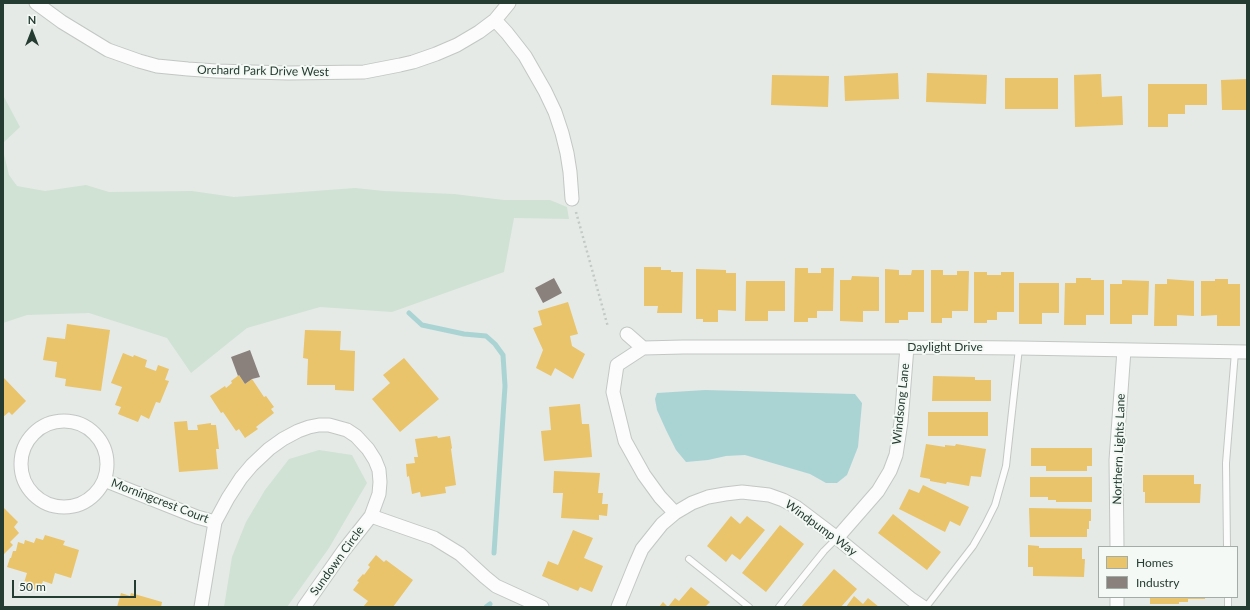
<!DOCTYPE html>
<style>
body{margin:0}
#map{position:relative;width:1250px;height:610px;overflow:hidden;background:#e5eae7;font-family:Lato,sans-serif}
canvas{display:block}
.frame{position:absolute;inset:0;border:4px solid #243c32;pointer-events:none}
.legend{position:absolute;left:1098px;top:546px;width:140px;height:52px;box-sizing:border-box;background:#f4f9f5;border:1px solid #a1ada7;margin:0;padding:5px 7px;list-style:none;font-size:12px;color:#243c32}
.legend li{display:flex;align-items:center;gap:8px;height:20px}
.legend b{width:20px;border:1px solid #a1ada7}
.north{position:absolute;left:12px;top:12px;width:40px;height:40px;-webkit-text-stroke:3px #f4f9f5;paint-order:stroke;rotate:0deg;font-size:11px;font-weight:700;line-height:16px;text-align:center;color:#243c32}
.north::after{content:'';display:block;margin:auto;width:14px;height:18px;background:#243c32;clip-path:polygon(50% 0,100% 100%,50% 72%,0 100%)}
.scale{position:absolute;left:12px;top:580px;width:124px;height:18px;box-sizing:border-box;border:2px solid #243c32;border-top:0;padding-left:5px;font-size:12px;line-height:14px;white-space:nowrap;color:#243c32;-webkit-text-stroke:3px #f4f9f5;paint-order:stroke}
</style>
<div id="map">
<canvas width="1250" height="610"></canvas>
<div class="frame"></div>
<ul class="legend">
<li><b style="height:11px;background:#e9c46a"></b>Homes</li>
<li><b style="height:11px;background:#8a817c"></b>Industry</li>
</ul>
<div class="north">N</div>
<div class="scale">50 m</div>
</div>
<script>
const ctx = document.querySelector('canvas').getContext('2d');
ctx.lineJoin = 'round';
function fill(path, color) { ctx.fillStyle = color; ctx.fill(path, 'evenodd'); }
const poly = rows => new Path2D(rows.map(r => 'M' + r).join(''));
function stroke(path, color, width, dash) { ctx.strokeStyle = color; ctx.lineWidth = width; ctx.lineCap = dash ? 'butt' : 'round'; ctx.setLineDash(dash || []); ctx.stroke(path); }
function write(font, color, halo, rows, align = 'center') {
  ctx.font = font + ' Lato,sans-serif'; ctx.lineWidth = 4; ctx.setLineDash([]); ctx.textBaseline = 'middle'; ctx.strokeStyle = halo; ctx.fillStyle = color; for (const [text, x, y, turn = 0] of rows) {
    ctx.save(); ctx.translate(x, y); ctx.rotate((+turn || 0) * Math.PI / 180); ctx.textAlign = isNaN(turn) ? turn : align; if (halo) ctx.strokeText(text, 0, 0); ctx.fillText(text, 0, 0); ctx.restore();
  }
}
const green = poly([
 [3,95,20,127,3,143],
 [3,150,9,175,17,186,45,191,86,185,109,192,192,191,234,197,355,188,384,191,454,194,504,200,550,200,567,207,569,219,514,218,504,272,392,312,320,307,247,328,191,373,167,338,89,313,27,315,3,323],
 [319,450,352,455,367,483,329,548,287,607,224,607,232,557,246,522,265,490,289,459]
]);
const water = poly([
 [705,390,855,394,862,403,858,447,847,475,837,483,826,483,810,474,745,455,726,456,708,460,686,462,676,450,666,430,657,410,655,399,657,393]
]);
const homes = poly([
 [898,73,899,99,845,101,844,76],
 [927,73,987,75,986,104,926,102],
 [1101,74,1102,97,1122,96,1123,125,1075,127,1074,75],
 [772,75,829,76,828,107,771,105],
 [1005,78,1058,78,1058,109,1005,109],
 [1247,79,1247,110,1222,110,1221,80],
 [1148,84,1207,84,1207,105,1185,105,1185,114,1168,114,1168,127,1148,127],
 [644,267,661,267,661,270,671,270,671,272,683,272,682,313,657,313,658,306,644,306],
 [795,268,808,268,808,273,821,273,821,268,834,268,833,311,817,311,817,318,808,318,808,322,794,322],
 [696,269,726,270,726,273,736,273,736,311,718,310,718,322,703,322,703,319,696,319],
 [885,269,899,270,899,275,911,275,912,270,924,270,924,312,908,312,908,320,899,320,899,323,885,323],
 [931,270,943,270,943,275,957,275,957,271,969,271,968,311,952,311,952,318,942,318,942,323,931,323],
 [974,272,987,272,987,275,1001,275,1001,272,1014,272,1014,312,997,312,997,320,987,320,987,323,974,323],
 [852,276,879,277,879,311,863,311,863,322,840,321,840,280,851,280],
 [1076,278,1091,278,1091,280,1104,280,1104,315,1086,315,1086,325,1064,325,1065,283,1076,283],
 [1167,279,1194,281,1194,316,1177,315,1177,326,1154,326,1155,284,1167,284],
 [1215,279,1228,279,1228,284,1240,284,1240,326,1217,326,1217,315,1201,316,1201,281,1215,281],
 [1122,280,1149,281,1148,315,1132,315,1132,324,1110,324,1110,284,1122,284],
 [746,281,785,281,785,311,768,311,768,321,745,321],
 [1019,283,1059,283,1059,313,1042,313,1042,324,1019,324],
 [568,302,578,334,570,336,572,346,585,354,573,379,555,368,551,376,536,368,543,350,533,328,542,325,538,311],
 [67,324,110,330,101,391,65,386,66,379,55,377,57,362,43,360,47,337,65,339],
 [305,330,341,331,340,350,355,351,354,391,335,390,335,385,307,385,308,359,303,358],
 [123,353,133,357,134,355,147,360,145,367,156,371,158,365,169,369,165,380,169,381,160,403,156,402,149,419,141,415,138,422,118,414,121,407,115,405,122,387,111,383],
 [404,358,439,399,400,432,372,399,390,383,383,375],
 [239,375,245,384,252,379,264,397,266,396,274,407,271,409,274,413,256,427,258,429,245,438,239,429,236,431,223,412,221,413,210,396,225,386,226,388,232,383,231,381],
 [933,376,975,377,975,380,991,380,991,401,932,401],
 [3,377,26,401,12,415,9,412,3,417],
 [580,404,582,424,589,424,592,457,544,461,541,431,551,430,549,407],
 [928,412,988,412,988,436,928,436],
 [187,421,188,430,198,430,197,425,211,423,211,425,216,425,219,449,216,449,218,469,179,472,174,422],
 [437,436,438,438,450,436,452,448,451,449,456,485,445,487,446,493,421,497,420,492,412,494,409,476,407,477,406,464,415,463,414,457,418,457,415,439],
 [926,444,945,447,945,445,955,446,956,444,986,449,981,477,971,476,969,486,947,482,946,484,930,481,930,479,920,477],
 [1031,448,1092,448,1092,466,1087,466,1087,471,1046,471,1046,466,1031,466],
 [554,471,600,473,598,493,603,493,602,504,608,504,607,516,599,515,599,520,561,518,563,493,553,493],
 [1143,475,1194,475,1194,484,1201,484,1200,503,1145,503,1145,492,1143,492],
 [1030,477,1092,477,1092,502,1056,502,1056,500,1048,500,1048,497,1030,497],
 [923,485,969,507,960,526,950,521,945,532,899,509,909,489,919,493],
 [3,507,18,522,14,527,19,533,10,542,13,545,3,555],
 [1029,508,1091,509,1091,521,1089,521,1089,529,1087,529,1087,537,1030,537],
 [893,514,941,552,927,570,878,533],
 [731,516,740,524,747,516,765,530,740,560,732,554,726,562,707,546],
 [780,525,804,544,766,592,742,573],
 [573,530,593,538,584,558,603,566,592,592,580,587,578,591,542,576,548,561,558,565],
 [45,535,65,541,63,545,79,550,71,578,55,573,52,584,43,581,40,591,23,586,27,573,7,567,10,558,11,558,13,551,16,551,18,542,24,544,25,540,34,543,36,538,43,540],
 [1028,545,1039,546,1039,548,1082,548,1082,559,1085,559,1084,577,1033,576,1033,567,1028,567],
 [376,555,384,562,386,560,413,580,393,607,363,607,368,601,353,590,359,582,357,581,363,574,364,575,370,567,368,565],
 [834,569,857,589,841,607,801,607],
 [691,587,710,602,705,607,659,607,663,602,668,607,675,598,679,601],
 [121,593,130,596,131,593,162,602,161,607,117,607],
 [854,596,863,604,868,598,879,607,846,607],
 [1150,597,1205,597,1205,599,1188,599,1188,602,1179,602,1179,604,1150,604]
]);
const industry = poly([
 [554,278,562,293,543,303,535,288],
 [250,350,260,377,252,379,245,384,239,375,238,376,231,357]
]);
const stream = poly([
 [409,313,422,325,464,334,486,336,495,344,503,355,505,386,494,553],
 [486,607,490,604]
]);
const path = poly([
 [576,212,608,327]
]);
const lane = poly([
 [1227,547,1226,463,1235,352],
 [689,559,749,607],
 [1228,597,1228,607],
 [779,607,824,551,837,538],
 [926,607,973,546,985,525,995,505,1006,466,1019,348]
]);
const street = poly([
 [36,3,62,22,108,50,139,61,157,66,188,69,216,71,288,73,364,72,400,65,413,62,436,54,457,45,479,32,495,20,509,3],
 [495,20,507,33,525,56,545,91,555,112,562,133,567,153,570,172,572,199],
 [627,334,643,348],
 '21 464a43 43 0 1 1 86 0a43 43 0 1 1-86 0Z',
 [104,480,197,517,215,522],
 [675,513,660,497,644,475,625,441,613,392,617,365,643,348,683,347,907,347,1019,348,1247,352],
 [371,516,434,538,460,554,485,577,496,586,542,607],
 [837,538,878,491,890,471,896,455,901,422,907,347],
 [1117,547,1116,460,1124,350],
 [1117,597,1117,607],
 [201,607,215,522,228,498,241,478,252,465,269,449,283,439,298,431,309,427,319,425,329,425,347,430,356,436,368,449,375,460,379,470,380,482,379,494,371,516,344,550,304,607],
 [618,607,635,565,642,549,662,524,675,513,692,503,708,497,725,494,742,492,769,495,783,500,796,507,837,538,911,599,923,607]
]);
const streetNames = [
 ["Orchard Park Drive West",263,71,1],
 ["Daylight Drive",945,347],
 ["Windsong Lane",901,404,-84],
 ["Northern Lights Lane",1119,449,-88],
 ["Morningcrest Court",160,501,21],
 ["Windpump Way",821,528,36],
 ["Sundown Circle",337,561,-54]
];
fill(green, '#d0e2d3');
fill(water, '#aad4d4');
fill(homes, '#e9c46a');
fill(industry, '#8a817c');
stroke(stream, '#aad4d4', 5);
stroke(lane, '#c2c7c4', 8);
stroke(street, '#c2c7c4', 15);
stroke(path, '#c2cac5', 2.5, [2, 3]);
stroke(lane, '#fbfcfb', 6);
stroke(street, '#fbfcfb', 13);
write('12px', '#243c32', '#f4f9f5', streetNames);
</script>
